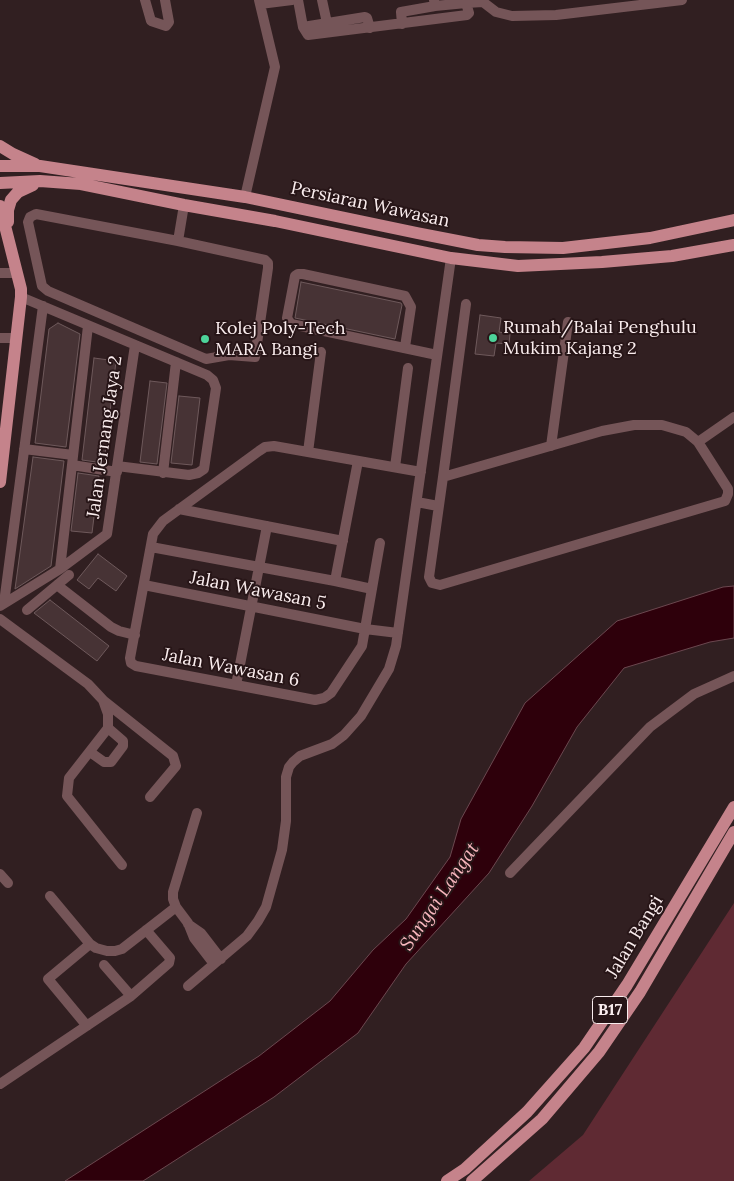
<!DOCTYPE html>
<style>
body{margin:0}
canvas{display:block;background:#311f21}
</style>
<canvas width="734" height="1181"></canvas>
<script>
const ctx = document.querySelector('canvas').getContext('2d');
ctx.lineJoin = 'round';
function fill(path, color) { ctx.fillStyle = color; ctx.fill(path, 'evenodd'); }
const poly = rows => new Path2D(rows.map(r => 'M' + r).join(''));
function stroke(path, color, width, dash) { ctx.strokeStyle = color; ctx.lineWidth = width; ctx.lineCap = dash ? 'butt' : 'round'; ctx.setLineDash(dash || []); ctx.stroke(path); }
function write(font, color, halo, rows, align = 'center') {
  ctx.font = font + ' Lora,serif'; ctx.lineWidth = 4; ctx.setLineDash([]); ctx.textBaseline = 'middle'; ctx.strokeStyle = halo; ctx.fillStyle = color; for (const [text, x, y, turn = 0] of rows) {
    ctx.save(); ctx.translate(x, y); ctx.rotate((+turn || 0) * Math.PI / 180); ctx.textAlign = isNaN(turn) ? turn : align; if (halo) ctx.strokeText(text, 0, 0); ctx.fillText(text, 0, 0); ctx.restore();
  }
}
const green = poly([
 [734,903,734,1181,529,1181,583,1135]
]);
const water = poly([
 [734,586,734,638,710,642,624,668,577,727,532,806,489,873,406,964,358,1033,274,1097,143,1181,65,1181,259,1056,330,1001,373,950,406,919,450,857,461,819,525,703,617,621,723,587,734,586]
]);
const building = poly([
 [301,282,401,303,402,305,395,339,295,318,301,282],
 [480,315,501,318,499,332,510,334,509,344,496,343,494,356,475,354,480,315],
 [58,323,80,334,66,447,35,443,49,329,58,323],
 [94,358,116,361,104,463,82,460,94,358],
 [150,381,167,383,157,464,140,462,150,381],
 [179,396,200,398,192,465,171,463,179,396],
 [33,457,64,461,51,566,15,589,33,457],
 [78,473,99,476,92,533,71,531,78,473],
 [98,554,127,576,116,591,98,578,89,589,77,580,98,554],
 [50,600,109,646,97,661,34,613,50,600]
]);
const minor = poly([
 [145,0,151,21,166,26,169,22,165,0],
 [298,0,303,27,308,35,467,15,469,13,466,3,483,2,483,0],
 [322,0,327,23],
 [483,2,496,12,512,16,556,15,682,0],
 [260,4,292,0],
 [435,6,466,3,465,0],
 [402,24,401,12,435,6,434,0],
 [303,27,365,17,367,18,370,28],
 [245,197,275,67,259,0],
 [178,241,265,260,268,263,268,268,255,357,229,355,206,359,48,291,42,286,28,222,30,217,36,214,178,241,184,205],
 [0,273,16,273],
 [21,297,207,375,213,380,216,388,204,469,198,473,189,475,117,466],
 [0,338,17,338],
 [405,347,411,307,405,296,303,274,298,274,295,276,287,318,291,324,437,355],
 [634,425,662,425,686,432,698,442,728,489,728,494,725,501,440,585,432,583,429,577,443,477,602,431,634,425],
 [698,442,734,417],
 [551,446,568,322],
 [24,449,73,455],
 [308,452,321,352],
 [358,461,335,581,372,589],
 [72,465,117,472],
 [395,467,408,368],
 [163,473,176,362],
 [443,477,466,304],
 [417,502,438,506],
 [179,509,343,541],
 [380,543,362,646,331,693,324,698,315,700,136,666,131,663,130,658,153,534,163,521,259,451,265,447,274,446,421,472],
 [151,547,335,581],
 [60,569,88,326],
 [57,585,111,627,119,631,135,635],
 [144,585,365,629,398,633],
 [4,603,43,306],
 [0,606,60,569,107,534,135,345],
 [27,610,69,575],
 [0,619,88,684,103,700,108,714,108,728,69,778,67,796,122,865],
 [236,685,267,526],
 [104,701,173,756,176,766,150,797],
 [90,752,104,762,111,762,123,746,123,741,108,728],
 [197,813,173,892,173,899,176,907,188,923,194,938,214,964],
 [510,873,650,727,694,694,734,676],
 [0,874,8,883],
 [50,896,90,944,96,948,107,951,115,951,122,949,176,907],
 [188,924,201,933,221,959],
 [104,965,131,996],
 [188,986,247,936,258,921,266,907,282,850,286,821,286,777,289,767,293,762,300,756,332,744,344,735,361,716,389,669,396,646,451,258],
 [87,1026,48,979,90,944],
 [0,1084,131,996,169,963,170,958,146,930]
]);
const major = poly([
 [0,146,13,154,35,164],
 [0,166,40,166,245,197,417,233,478,245,505,247,563,248,650,238,734,220],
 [0,183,40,181,81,184,184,205,275,221,451,258,518,266,602,262,672,256,734,245],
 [0,206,21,289,21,297,0,482],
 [8,222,8,210,11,200,18,192,33,185],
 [447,1181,465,1169,527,1112,584,1048,627,985,734,807],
 [472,1181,542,1119,599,1052,640,992,734,832]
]);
const markers = [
 [493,338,5,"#4dd39a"],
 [205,339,5,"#4dd39a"]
];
const shields = [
 [610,1010,35]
];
const shieldNames = [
 ["B17",610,1010]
];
const streetNames = [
 ["Persiaran Wawasan",370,205,12],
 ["Jalan Jernang Jaya 2",105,437,-82],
 ["Jalan Wawasan 5",258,591,11],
 ["Jalan Wawasan 6",231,668,11],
 ["Jalan Bangi",635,937,-59]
];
const poiNames = [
 ["Rumah/Balai Penghulu",503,328],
 ["Mukim Kajang 2",503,349],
 ["Kolej Poly-Tech",215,329],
 ["MARA Bangi",215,350]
];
const waterNames = [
 ["Sungai Langat",440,897,-56]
];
fill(green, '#5f2a33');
fill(water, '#2e000b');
stroke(water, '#6b474f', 1);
fill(building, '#473335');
stroke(building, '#6e595b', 1);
stroke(minor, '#755558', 10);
stroke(major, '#c5838b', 12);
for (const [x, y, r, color] of markers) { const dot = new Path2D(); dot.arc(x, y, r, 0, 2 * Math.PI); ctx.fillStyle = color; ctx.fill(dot); stroke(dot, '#271517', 2); }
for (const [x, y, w] of shields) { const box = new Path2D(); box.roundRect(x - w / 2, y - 13.5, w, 27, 4); ctx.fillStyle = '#271517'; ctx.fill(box); stroke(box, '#faedee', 1); }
write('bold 16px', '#faedee', null, shieldNames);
write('18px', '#faedee', '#271517', streetNames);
write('18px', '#faedee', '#271517', poiNames, 'left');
write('italic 19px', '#f8b7be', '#271517', waterNames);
</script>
